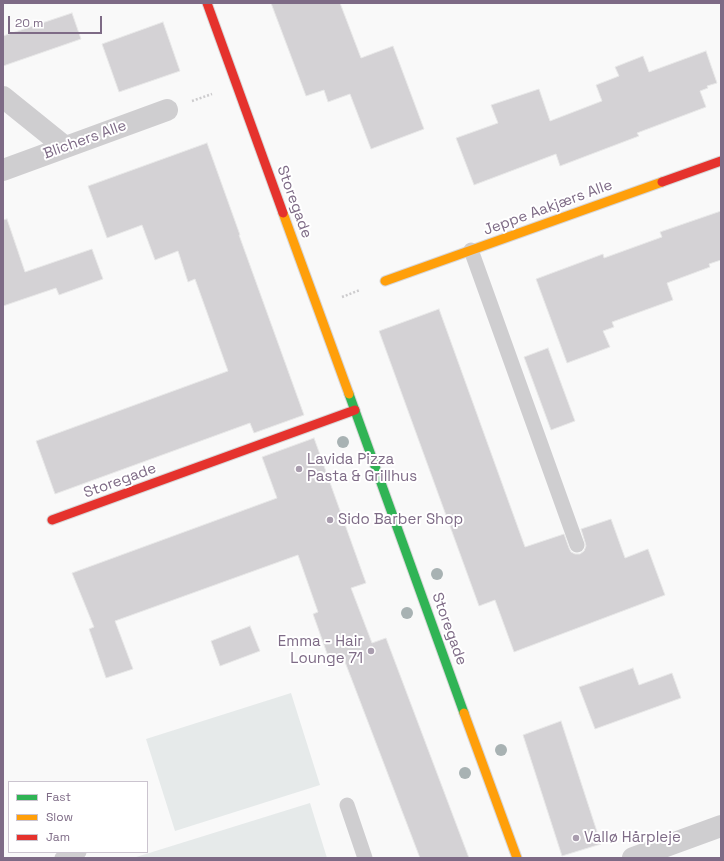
<!DOCTYPE html>
<meta charset="utf-8">
<style>
body{margin:0}
#map{position:relative;width:724px;height:861px;overflow:hidden;background:#f9f9f9;font-family:"Space Grotesk",sans-serif}
canvas{display:block}
.frame{position:absolute;inset:0;border:4px solid #7e6b86;pointer-events:none}
.legend{position:absolute;left:8px;top:781px;width:140px;height:72px;box-sizing:border-box;background:#fff;border:1px solid #cbc4cf;margin:0;padding:5px 7px;list-style:none;font-size:12px;color:#7e6b86}
.legend li{display:flex;align-items:center;gap:8px;height:20px}
.legend b{width:20px;border:1px solid #cbc4cf}
.scale{position:absolute;left:8px;top:16px;width:94px;height:18px;box-sizing:border-box;border:2px solid #7e6b86;border-top:0;padding-left:5px;font-size:12px;line-height:14px;white-space:nowrap;color:#7e6b86;-webkit-text-stroke:3px #fff;paint-order:stroke}
</style>
<div id="map">
<canvas width="724" height="861"></canvas>
<div class="frame"></div>
<ul class="legend">
<li><b style="height:5px;background:#30b455"></b>Fast</li>
<li><b style="height:5px;background:#ff9f0a"></b>Slow</li>
<li><b style="height:5px;background:#e5322d"></b>Jam</li>
</ul>
<div class="scale">20 m</div>
</div>
<script>
const ctx = document.querySelector('canvas').getContext('2d');
ctx.lineJoin = 'round';
function fill(path, color) { ctx.fillStyle = color; ctx.fill(path, 'evenodd'); }
const poly = rows => new Path2D(rows.map(r => 'M' + r).join(''));
function stroke(path, color, width, dash) { ctx.strokeStyle = color; ctx.lineWidth = width; ctx.lineCap = dash ? 'butt' : 'round'; ctx.setLineDash(dash || []); ctx.stroke(path); }
function write(font, color, halo, rows, align = 'center') {
  ctx.font = font + ' "Space Grotesk",sans-serif'; ctx.lineWidth = 4; ctx.setLineDash([]); ctx.textBaseline = 'middle'; ctx.strokeStyle = halo; ctx.fillStyle = color; for (const [text, x, y, turn = 0] of rows) {
    ctx.save(); ctx.translate(x, y); ctx.rotate((+turn || 0) * Math.PI / 180); ctx.textAlign = isNaN(turn) ? turn : align; if (halo) ctx.strokeText(text, 0, 0); ctx.fillText(text, 0, 0); ctx.restore();
  }
}
const green = poly([
 [291,693,320,785,175,831,146,739],
 [310,803,327,858,133,858]
]);
const building = poly([
 [271,3,340,3,361,58,393,46,424,129,371,149,350,94,328,102,324,90,306,96,271,3],
 [72,13,81,39,3,66,3,36,72,13],
 [163,22,180,71,119,92,102,44,163,22],
 [706,51,717,83,707,86,708,88,700,91,706,107,637,133,639,136,560,166,556,154,474,185,456,138,498,123,491,105,539,89,550,121,602,101,596,85,619,76,615,67,643,56,649,72,706,51],
 [207,143,240,235,239,235,304,415,254,433,250,423,55,494,36,441,228,371,195,279,188,282,178,251,155,260,142,225,107,238,88,186,207,143],
 [721,211,721,260,709,264,710,267,667,283,673,300,612,322,614,327,603,331,610,347,567,363,536,279,603,254,604,258,662,237,660,232,721,211],
 [7,219,25,272,92,249,103,279,59,295,56,288,3,306,3,220,7,219],
 [439,309,525,547,564,534,569,548,571,552,575,554,580,554,584,551,586,546,585,542,581,529,611,519,625,558,648,549,665,595,514,652,495,600,479,606,379,331,439,309],
 [548,348,575,421,551,430,524,357,548,348],
 [314,438,366,583,351,588,372,643,386,638,469,858,420,858,342,654,329,659,313,614,318,612,298,555,115,621,133,669,106,678,89,629,94,627,72,573,277,498,262,457,314,438],
 [250,626,260,651,220,666,211,641,250,626],
 [633,668,639,685,672,673,681,698,595,729,579,687,633,668],
 [561,721,601,844,562,856,523,735,561,721]
]);
const path = poly([
 [192,101,212,94],
 [342,297,360,290]
]);
const lane = poly([
 [471,250,577,545],
 [347,805,365,858],
 [62,858,79,852]
]);
const street = poly([
 [3,97,65,147],
 [3,170,167,110],
 [633,858,721,826]
]);
const fast = poly([
 [349,394,464,713]
]);
const slow = poly([
 [283,213,349,394],
 [385,281,662,182],
 [464,713,517,858]
]);
const jam = poly([
 [207,3,283,213],
 [662,182,721,161],
 [52,520,355,410]
]);
const trees = [
 [343,442],
 [437,574],
 [407,613],
 [501,750],
 [465,773]
];
const markers = [
 [299,469,4,"#a99dae"],
 [330,520,4,"#a99dae"],
 [371,651,4,"#a99dae"],
 [576,838,4,"#a99dae"]
];
const streetNames = [
 ["Blichers Alle",85,140,-20],
 ["Storegade",294,202,70],
 ["Jeppe Aakjærs Alle",548,208,-20],
 ["Storegade",120,481,-20],
 ["Storegade",449,629,70]
];
const poiNames = [
 ["Lavida Pizza",307,460],
 ["Pasta & Grillhus",307,477],
 ["Sido Barber Shop",338,520],
 ["Emma - Hair",363,642,"right"],
 ["Lounge 71",363,659,"right"],
 ["Vallø Hårpleje",584,838]
];
fill(green, '#e6eaea');
fill(building, '#d4d2d5');
stroke(building, '#e8e8e8', 1);
stroke(fast, '#d7d6d7', 11);
stroke(slow, '#d7d6d7', 11);
stroke(jam, '#d7d6d7', 11);
stroke(path, '#cccbcd', 2.5, [2, 2]);
stroke(lane, '#cfced0', 15);
stroke(street, '#cfced0', 22);
stroke(fast, '#30b455', 9);
stroke(slow, '#ff9f0a', 9);
stroke(jam, '#e5322d', 9);
ctx.fillStyle = '#a8b2b3';
for (const [x, y] of trees) { ctx.beginPath(); ctx.arc(x, y, 6, 0, 2 * Math.PI); ctx.fill(); }
for (const [x, y, r, color] of markers) { const dot = new Path2D(); dot.arc(x, y, r, 0, 2 * Math.PI); ctx.fillStyle = color; ctx.fill(dot); stroke(dot, '#fff', 1.5); }
write('15px', '#7e6b86', '#fff', streetNames);
write('15px', '#7e6b86', '#fff', poiNames, 'left');
</script>
